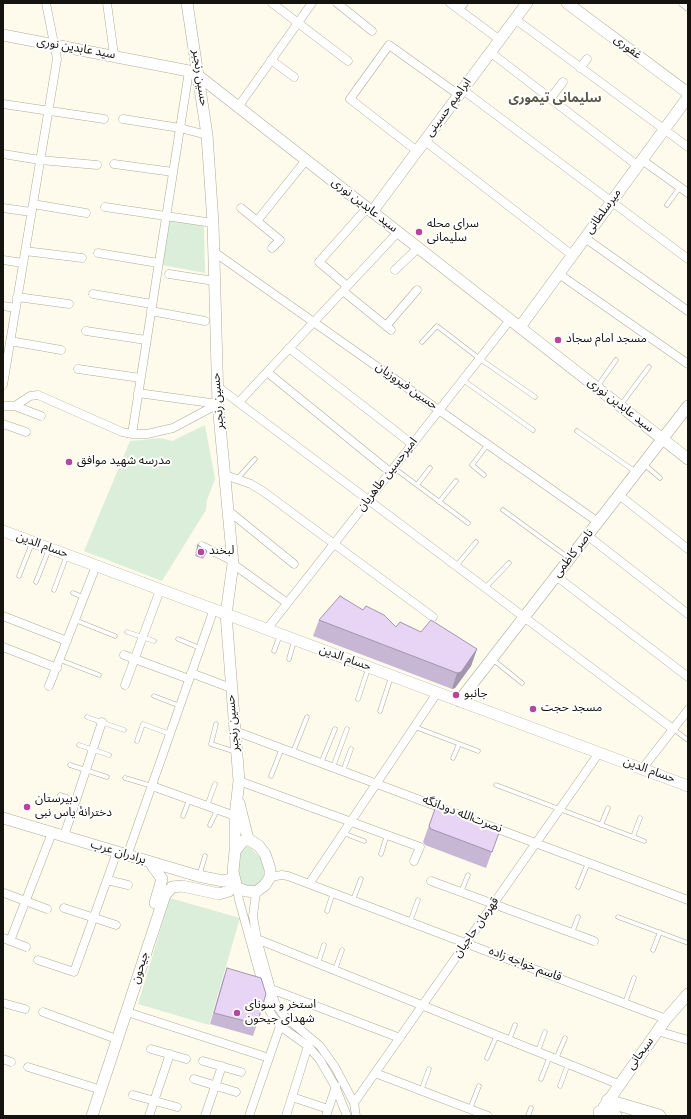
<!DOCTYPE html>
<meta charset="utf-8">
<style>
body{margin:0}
#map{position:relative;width:691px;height:1119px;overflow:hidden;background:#fffbec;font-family:Overpass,sans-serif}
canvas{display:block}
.frame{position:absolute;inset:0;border:4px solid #15130d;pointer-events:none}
</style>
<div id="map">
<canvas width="691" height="1119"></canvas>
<div class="frame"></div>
</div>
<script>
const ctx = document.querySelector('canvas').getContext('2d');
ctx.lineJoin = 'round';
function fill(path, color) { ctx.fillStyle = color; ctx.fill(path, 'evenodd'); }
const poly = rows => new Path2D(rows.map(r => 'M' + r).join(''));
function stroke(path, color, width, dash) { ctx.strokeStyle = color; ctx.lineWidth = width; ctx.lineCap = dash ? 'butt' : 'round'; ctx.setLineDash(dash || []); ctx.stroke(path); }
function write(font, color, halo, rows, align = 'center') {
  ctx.font = font + ' Overpass,"Noto Sans Arabic",sans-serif'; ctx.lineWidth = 4; ctx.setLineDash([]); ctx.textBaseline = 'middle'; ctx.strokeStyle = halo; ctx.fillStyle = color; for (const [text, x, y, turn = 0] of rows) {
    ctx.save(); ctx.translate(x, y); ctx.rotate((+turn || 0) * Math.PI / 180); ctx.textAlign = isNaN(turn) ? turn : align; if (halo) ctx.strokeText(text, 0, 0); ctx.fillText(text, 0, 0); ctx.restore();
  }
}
const green = poly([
 [170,219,204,224,205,273,162,265],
 [205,425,215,479,207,500,206,510,162,581,84,551,130,441,162,438,172,441],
 [246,846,251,848,264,862,266,879,254,888,242,885,239,879,236,865,239,849],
 [170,898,240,918,209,1025,138,1004]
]);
const lane = poly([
 [667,205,680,187],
 [422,342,437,326,480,359,535,397],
 [463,380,533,430],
 [597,387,616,360],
 [620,406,649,367],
 [577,431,636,472],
 [644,464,660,478],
 [394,468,468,523],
 [484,475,472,465,488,444],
 [238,478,255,459],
 [417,485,430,468],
 [439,502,456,481],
 [503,510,569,558],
 [457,565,476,542],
 [19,576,32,543],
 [36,582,49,549],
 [486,587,509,563],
 [54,590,67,555],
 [73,593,83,597],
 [75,620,115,636],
 [127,632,154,641],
 [178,639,200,648],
 [274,651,280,635],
 [289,659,294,641],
 [492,659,522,683],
 [60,660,99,675],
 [154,696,180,706],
 [358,699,368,669],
 [380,711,391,677],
 [87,717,124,730],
 [216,724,211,744,236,752],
 [415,727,478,751],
 [673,729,688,740],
 [137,741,143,724,170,734],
 [79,745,109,755],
 [293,752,307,717],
 [453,758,459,744],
 [321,763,335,729],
 [70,765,107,777],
 [333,767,347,729],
 [343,771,351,749],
 [271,776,282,748],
 [125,778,152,786],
 [496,785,644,841],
 [60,795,76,800],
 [207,806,215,784],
 [183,816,189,800],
 [210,825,217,810],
 [601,825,608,808],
 [343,833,364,841],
 [633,837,640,818],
 [381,854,387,835],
 [199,876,205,856],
 [578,887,588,863],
 [461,892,468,875],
 [353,900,361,879],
 [327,911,333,893],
 [618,917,688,943],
 [410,922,418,900],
 [572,933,578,917],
 [653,950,660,932],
 [318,963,324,945],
 [335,970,342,950],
 [625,1003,634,978],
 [509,1040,515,1025],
 [538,1051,545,1032],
 [487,1058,497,1035],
 [556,1059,565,1038],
 [541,1079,550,1056],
 [560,1086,568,1064],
 [421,1091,429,1069],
 [470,1109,479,1086],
 [528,1116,531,1108]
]);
const street = poly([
 [107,3,114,55],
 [272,3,348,61],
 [337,3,372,31],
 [450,3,500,40],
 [683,3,688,7],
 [459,9,464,3],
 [515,19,688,147],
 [490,52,638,166],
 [271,60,294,77],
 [580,68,587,59],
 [463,90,688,259],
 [550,99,563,82],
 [3,104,104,119],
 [238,107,312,3],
 [123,119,180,128,207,135],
 [425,141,572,255],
 [417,151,350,99,389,45,459,95],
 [3,154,40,160,97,165],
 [642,160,688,193],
 [114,164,173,172],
 [33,204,86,213],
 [105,207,213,223],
 [3,208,31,212],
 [241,208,280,240,272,248],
 [257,221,306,160],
 [585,238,688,311],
 [25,251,82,258],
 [214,252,598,522],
 [98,253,158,263],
 [3,260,23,263],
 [395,270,418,248],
 [169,274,214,281],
 [559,274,688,364],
 [347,286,319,262,367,208],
 [343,291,391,330],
 [93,294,152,304],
 [17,297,69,304],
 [3,306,16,308],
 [151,311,205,321],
 [386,326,417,290],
 [86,331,146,340],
 [10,341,61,350],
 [289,348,412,444],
 [78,369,140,378],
 [267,372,390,472],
 [3,385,57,59,46,3],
 [218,387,673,729],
 [138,393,218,404],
 [239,402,398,232],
 [3,406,15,406,30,396,38,395,122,432,132,434,147,434,173,428,218,404],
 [15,406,41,416],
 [3,424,26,432],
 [132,434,189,71],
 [225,475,251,484,264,492,433,617],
 [619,495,688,549],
 [230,512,294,564],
 [588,536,688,614],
 [202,546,233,561],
 [233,564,287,603],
 [556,576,688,677],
 [3,616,67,641],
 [267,629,510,320],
 [3,647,57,668],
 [124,655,189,679],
 [191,673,231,688],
 [125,685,160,590],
 [49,686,96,566],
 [235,731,688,900],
 [642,769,688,710],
 [239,781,420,847,414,861],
 [152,786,235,816],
 [64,836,102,722],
 [127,856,214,609],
 [270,877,282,875,288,876,666,1019],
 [107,880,128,885],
 [431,881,594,941],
 [309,884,437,693],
 [237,888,239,900,270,1012,280,1026,308,1046,320,1060,335,1086,347,1116],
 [256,892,253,916,257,939,275,1003,284,1016,320,1046,335,1067,354,1103,356,1116],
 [4,893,47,909],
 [64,908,116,925],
 [3,938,26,947],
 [257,939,618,1084],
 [10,941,52,833],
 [38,960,74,972,117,852],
 [271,989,400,1038],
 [3,1003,25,1009],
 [43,1012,111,1037],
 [127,1012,263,1056],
 [657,1031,688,1040],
 [151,1049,186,1059],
 [3,1059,11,1062],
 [203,1061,241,1072],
 [28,1067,95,1088],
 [375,1073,488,1116],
 [194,1079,236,1092],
 [133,1095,177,1107],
 [292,1097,328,1109],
 [354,1103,599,753],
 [149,1116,170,1054],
 [205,1116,222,1066],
 [249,1116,280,1026],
 [286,1116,308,1046],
 [326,1116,336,1086]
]);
const secondary = poly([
 [187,3,207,135,213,223,218,404,233,564,226,614,239,781,235,816,235,851],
 [567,3,688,93],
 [3,35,189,71,200,77,688,459],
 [372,212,527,3],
 [520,327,688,97],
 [3,531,688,786],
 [459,701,688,406],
 [239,803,248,839],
 [3,818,198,876,223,881,234,878],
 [248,839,259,846,265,854,270,869,270,877,265,885,256,892,246,891,237,888,233,872,235,851,242,842,248,839],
 [150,862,162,879,155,903],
 [604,1107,666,1019,688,994],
 [92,1116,165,895,172,887,182,886,219,894,229,891,235,884]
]);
const primary = poly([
 [608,1101,659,1116],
 [600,1112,615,1116]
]);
const wall = poly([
 [198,545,207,551,203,559,195,556],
 [363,610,396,627,421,632,477,649,471,666,455,688,452,689,313,636,319,620],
 [436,806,500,830,486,868,425,845,423,842],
 [227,968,257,1024,253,1036,210,1024,223,979]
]);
const shadedWall = poly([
 [477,649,471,666,455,688,452,689,457,673]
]);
const building = poly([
 [198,545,207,551,204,556,196,553,198,545],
 [340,596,363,610,366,606,384,615,396,627,400,622,421,632,431,620,477,649,461,672,457,673,319,620,340,596],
 [436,806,500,830,492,852,431,829,429,826,436,806],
 [227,968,261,978,266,994,257,1024,214,1013,227,968]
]);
const markers = [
 [419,232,4,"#b645a0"],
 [558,340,4,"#b645a0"],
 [69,462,4,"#b645a0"],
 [201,552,4,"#b645a0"],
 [456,695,4,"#b645a0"],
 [533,709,4,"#b645a0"],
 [27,807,4,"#b645a0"],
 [237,1013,4,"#b645a0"]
];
const streetNames = [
 ["غفوری",627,48,37],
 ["سید عابدین نوری",76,49,10],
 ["حسین رنجبر",199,78,82],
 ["ابراهیم حسینی",449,108,-54],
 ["سید عابدین نوری",364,206,38],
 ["میرسلطانی",604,212,-54],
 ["حسین فیروزیان",406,387,35],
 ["حسین رنجبر",219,401,-94],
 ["سید عابدین نوری",620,406,38],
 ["امیرحسین طاهریان",388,475,-52],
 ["حسام الدین",42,546,20],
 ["ناصر کاظمی",574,554,-52],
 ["حسام الدین",345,659,20],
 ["حسین رنجبر",234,723,-95],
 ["حسام الدین",649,771,20],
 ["نصرت‌الله دودانگه",462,815,21],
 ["برادران عرب",118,853,17],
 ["قهرمان حاجیان",477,928,-55],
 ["قاسم خواجه زاده",525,965,21],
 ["جیحون",141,968,-72],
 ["سبحانی",641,1054,-54]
];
const poiNames = [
 ["سرای محله",427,225],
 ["سلیمانی",427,239],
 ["مسجد امام سجاد",566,340],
 ["مدرسه شهید موافق",77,462],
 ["لبخند",209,552],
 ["جانبو",464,695],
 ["مسجد حجت",541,709],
 ["دبیرستان",35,800],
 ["دخترانهٔ یاس نبی",35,814],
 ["استخر و سونای",245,1006],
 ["شهدای جیحون",245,1020]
];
const neighbourhoodNames = [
 ["سلیمانی تیموری",555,99]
];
fill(green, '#dbeed9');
stroke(lane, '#b0ab99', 5);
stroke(street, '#b0ab99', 9);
stroke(secondary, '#b0ab99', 12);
stroke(primary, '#b0ab99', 14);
stroke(lane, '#fff', 4);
stroke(street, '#fff', 8);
stroke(secondary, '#fff', 11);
stroke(primary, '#fff', 13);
fill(wall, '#c8b7d4');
fill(shadedWall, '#a295ac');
fill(building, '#e8d5f6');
stroke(building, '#a295ac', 1);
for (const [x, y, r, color] of markers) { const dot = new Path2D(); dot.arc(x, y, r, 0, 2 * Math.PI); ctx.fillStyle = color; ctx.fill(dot); stroke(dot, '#fff', 1.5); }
write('12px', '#15130d', '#fff', streetNames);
write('12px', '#15130d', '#fff', poiNames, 'left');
write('bold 13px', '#5c5747', '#fff', neighbourhoodNames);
</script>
